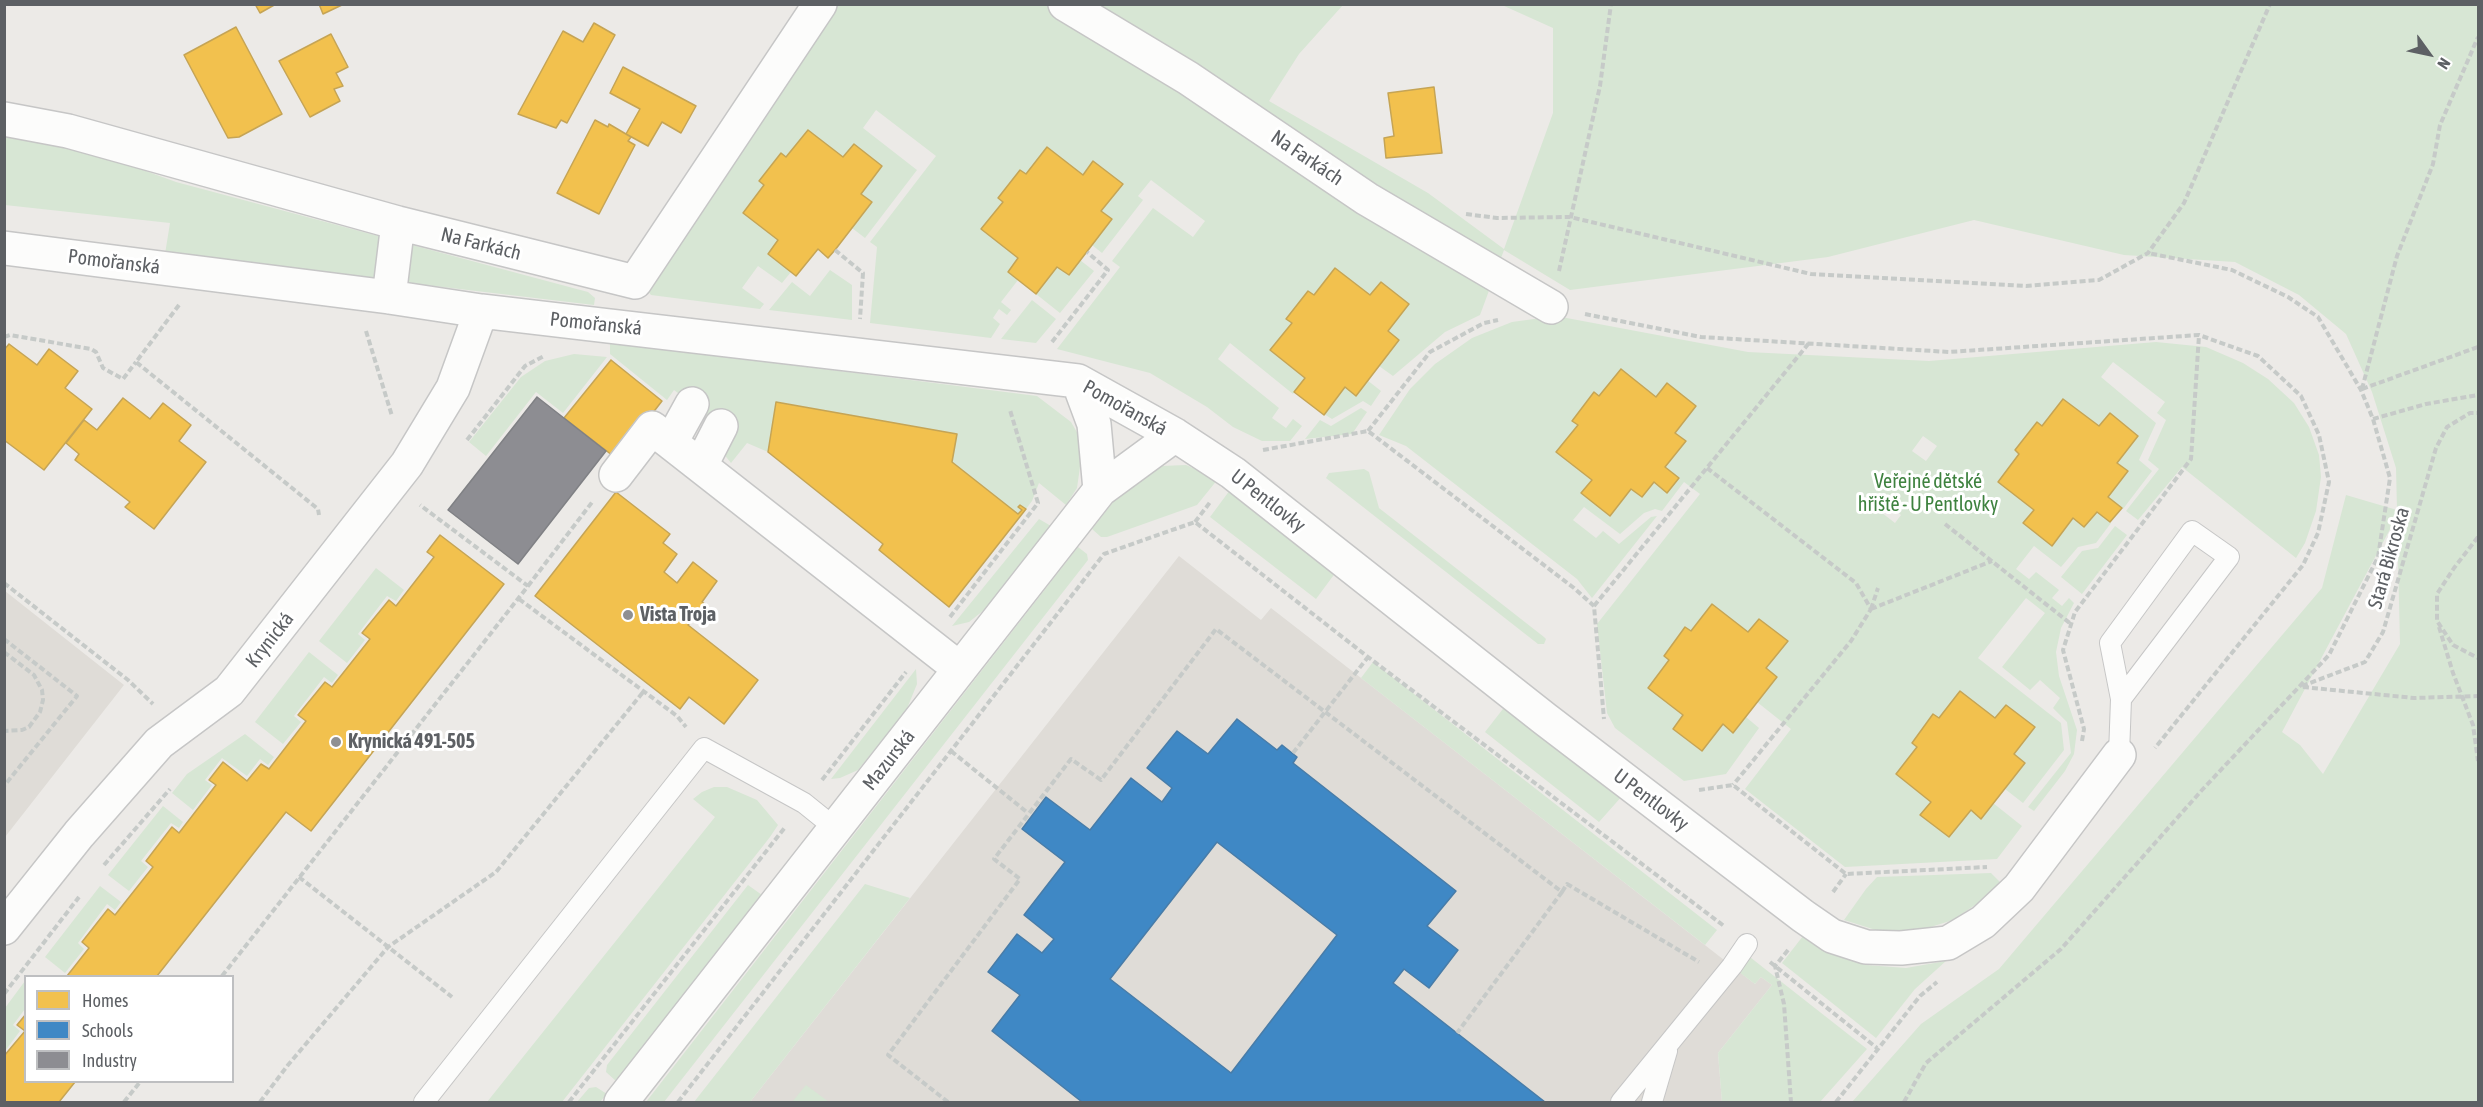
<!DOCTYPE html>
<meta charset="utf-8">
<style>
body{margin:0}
#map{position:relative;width:2483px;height:1107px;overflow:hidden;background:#eceae7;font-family:"Asap Condensed",sans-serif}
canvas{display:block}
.frame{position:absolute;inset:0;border:6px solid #5d6064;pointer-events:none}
.legend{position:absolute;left:24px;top:975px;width:210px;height:108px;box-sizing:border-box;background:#fff;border:2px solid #bebfc1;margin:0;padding:8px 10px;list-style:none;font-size:18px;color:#5d6064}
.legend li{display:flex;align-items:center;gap:12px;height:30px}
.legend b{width:30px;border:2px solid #bebfc1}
.north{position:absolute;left:2399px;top:24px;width:60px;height:60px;-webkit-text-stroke:4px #fff;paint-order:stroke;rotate:123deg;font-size:16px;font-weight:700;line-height:24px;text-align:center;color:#5d6064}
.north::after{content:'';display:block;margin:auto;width:21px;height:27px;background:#5d6064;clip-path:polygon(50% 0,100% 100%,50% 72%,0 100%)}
</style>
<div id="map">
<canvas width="2483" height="1107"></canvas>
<div class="frame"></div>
<ul class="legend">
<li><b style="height:16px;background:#f2c14e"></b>Homes</li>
<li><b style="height:16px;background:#3f88c5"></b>Schools</li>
<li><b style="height:16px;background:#8d8d92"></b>Industry</li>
</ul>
<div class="north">N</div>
</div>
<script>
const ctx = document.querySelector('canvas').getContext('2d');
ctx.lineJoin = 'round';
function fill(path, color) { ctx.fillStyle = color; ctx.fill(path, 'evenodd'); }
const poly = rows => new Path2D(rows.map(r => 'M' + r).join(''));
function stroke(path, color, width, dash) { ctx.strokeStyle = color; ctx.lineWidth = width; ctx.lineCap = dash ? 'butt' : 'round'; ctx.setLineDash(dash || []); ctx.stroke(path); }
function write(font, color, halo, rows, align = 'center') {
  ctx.font = font + ' "Asap Condensed",sans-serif'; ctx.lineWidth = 6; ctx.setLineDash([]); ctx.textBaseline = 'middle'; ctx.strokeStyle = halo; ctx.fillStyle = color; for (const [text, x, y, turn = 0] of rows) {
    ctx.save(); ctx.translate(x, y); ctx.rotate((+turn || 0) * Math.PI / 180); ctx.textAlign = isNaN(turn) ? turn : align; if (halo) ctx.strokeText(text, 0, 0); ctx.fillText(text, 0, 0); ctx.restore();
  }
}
const education = poly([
 [1179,556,1261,620,1271,608,1755,984,1761,977,1772,985,1718,1053,1722,1102,750,1102],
 [5,591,124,685,5,837,4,837]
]);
const green = poly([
 [832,5,1343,5,1299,54,1269,101,1428,193,1504,249,1553,113,1553,28,1502,5,2478,5,2478,1102,1852,1102,1921,1024,1999,969,2322,588,2346,495,2397,510,2396,468,2372,392,2346,334,2299,295,2235,262,2124,255,1974,220,1828,257,1570,290,1504,250,1480,315,1445,332,1393,376,1379,366,1388,331,1409,304,1381,282,1370,295,1335,268,1314,295,1308,291,1286,319,1292,323,1270,350,1305,378,1293,394,1230,343,1218,359,1279,408,1272,418,1286,428,1293,419,1302,426,1290,441,1262,441,1233,427,1207,407,1150,373,1057,349,1120,267,1112,261,1153,208,1193,237,1205,221,1151,180,1138,196,1143,200,1102,253,1092,245,1111,220,1101,211,1122,184,1093,161,1083,175,1026,174,1020,170,998,198,1003,202,1018,258,1008,272,1018,280,1001,302,1011,310,1007,315,999,309,993,318,1000,324,991,338,870,323,877,247,870,242,936,156,876,110,863,128,917,170,865,238,852,228,872,202,861,194,882,166,854,144,843,157,808,130,786,157,781,153,759,181,764,185,743,212,778,240,768,254,791,272,782,283,758,266,742,288,764,304,760,309,651,295,646,289],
 [2397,516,2400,644,2323,774,2300,745,2282,732],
 [5,133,88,150,176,182,588,292,595,298,594,305,165,254,170,223,5,205],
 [1080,260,1094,271,1060,313,1036,294,1057,267,1069,275],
 [830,270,852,285,852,320,769,310,792,282,810,296],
 [1032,300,1056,319,1036,343,1001,339],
 [1556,316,1748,352,1929,361,2156,342,2206,347,2243,363,2268,379,2294,403,2309,427,2319,455,2321,477,2316,511,2305,543,2296,558,2182,467,2138,520,2126,511,2159,469,2148,460,2166,420,2157,413,2165,402,2113,362,2101,377,2156,423,2139,460,2152,471,2123,509,2108,497,2128,472,2117,463,2138,435,2110,413,2099,426,2063,399,2042,426,2037,422,2015,450,2019,454,2034,510,2023,523,2052,545,2073,518,2084,527,2097,512,2111,523,2096,543,2078,547,2061,567,2034,546,2016,569,2029,579,2036,572,2059,590,2052,598,2062,606,2069,598,2074,603,2061,628,2056,652,2059,676,2077,730,2074,754,2065,771,2034,811,2028,807,2071,753,2067,722,2053,708,2060,698,2040,680,2030,690,2002,667,2045,613,2026,598,1978,658,2061,723,2064,750,2023,803,2005,789,2025,763,2014,754,2035,727,2006,705,1995,718,1939,718,1934,714,1912,743,1917,747,1896,774,1931,802,1921,815,1949,837,1971,810,1981,818,1993,803,2022,826,1997,859,1845,867,1745,789,1791,729,1757,702,1777,677,1766,668,1787,641,1759,619,1748,632,1712,604,1691,631,1685,627,1664,656,1669,660,1648,687,1683,715,1673,729,1701,751,1723,724,1734,732,1746,717,1759,728,1726,774,1684,781,1615,728,1607,713,1597,624,1700,494,1684,482,1662,511,1655,509,1644,513,1620,534,1584,507,1573,520,1596,538,1603,531,1619,544,1651,517,1657,516,1592,598,1577,579,1406,446,1379,435,1410,389,1435,364,1472,338,1512,322],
 [1621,369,1656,397,1667,383,1696,406,1675,433,1685,441,1665,467,1679,478,1667,492,1654,482,1642,497,1631,489,1610,516,1581,493,1592,480,1556,452,1578,425,1572,421,1594,393,1599,396],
 [1923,436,1937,446,1926,461,1912,451],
 [1884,501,1901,515,1895,523,1877,509],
 [610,342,1037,396,1071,422,1078,434,1081,460,1077,488,1066,505,1039,483,1032,501,1026,509,1020,505,1022,510,1018,514,952,462,957,434,777,402,768,452,747,443,731,463,723,453,721,426,674,390,667,400,610,354],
 [574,354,607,357,563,413,536,392,486,456,469,442,521,377,545,361],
 [1367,380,1381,391,1371,406,1363,401,1332,419,1324,414,1345,387,1356,395],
 [1361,408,1367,412,1352,434,1305,439,1320,420,1331,426],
 [1186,465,1218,479,1197,505,1107,537,1101,537,1092,529,1121,492,1149,470,1161,466],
 [1364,469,1369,472,1379,508,1544,637,1546,639,1544,644,1538,644,1326,478,1329,473],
 [1230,490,1336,572,1316,599,1210,517],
 [1039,519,1051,526,984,610,969,622,952,626],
 [2115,526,2127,535,2082,594,2061,577,2082,551,2098,548],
 [1078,547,1087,554,1088,560,664,1102,646,1102],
 [376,568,404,590,396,601,387,596,358,634,365,640,347,663,319,641],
 [309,652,338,675,332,683,324,677,294,716,301,722,283,744,255,722],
 [1373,662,1717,930,1705,945,1361,678],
 [916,669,917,684,906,711,858,770,840,778,831,779],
 [1506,705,1623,795,1599,822,1485,732],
 [245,734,274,757,268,765,260,759,247,776,222,758,205,780,212,785,193,810,172,793,187,774],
 [714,787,727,787,757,800,778,825,770,837,562,1102,487,1102,715,817,693,799,702,792],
 [163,806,183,822,179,828,171,823,141,861,148,867,129,891,108,875],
 [1991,873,2000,882,1981,901,1953,920,1918,931,1882,932,1844,920,1866,889,1877,877],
 [865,884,910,898,750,1102,694,1102],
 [748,885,762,895,617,1082,606,1072,607,1065],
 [100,886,121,902,115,910,107,904,78,943,84,949,65,973,45,957],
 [1803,936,1827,952,1866,965,1906,968,1946,961,1915,989,1876,1038,1782,963],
 [1746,954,1867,1049,1820,1102,1722,1102,1718,1053,1772,985,1761,977,1755,984,1735,969],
 [25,981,25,1009,13,1025,20,1031,5,1051,5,1008],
 [806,1085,829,1102,792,1102],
 [596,1087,607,1094,600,1102,577,1102,589,1088]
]);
const homes = poly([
 [255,4,276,4,260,13,255,4],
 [319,4,344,4,323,14,319,4],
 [594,23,615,35,567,123,561,120,556,128,518,114,563,31,583,42,594,23],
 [236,27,282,114,239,137,228,138,184,55,236,27],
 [331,34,348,67,336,73,343,86,334,89,340,101,310,117,279,61,331,34],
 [623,67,696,106,681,133,662,122,648,146,626,134,640,109,610,93,623,67],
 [1434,87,1442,153,1386,158,1384,138,1394,136,1388,93,1434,87],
 [595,120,608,127,609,124,631,137,628,141,635,145,599,214,557,193,595,120],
 [808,130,843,157,854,144,882,166,861,194,872,202,835,250,828,258,818,249,796,276,768,254,778,240,743,213,764,185,759,181,781,153,786,157,808,130],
 [1047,147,1083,175,1093,161,1123,184,1101,211,1112,219,1069,275,1057,267,1036,294,1008,272,1018,258,981,229,1003,202,998,198,1020,170,1026,174,1047,147],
 [1335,268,1370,295,1381,282,1409,304,1388,331,1399,340,1379,366,1356,396,1345,387,1324,415,1294,392,1305,378,1270,350,1292,323,1286,319,1308,291,1314,295,1335,268],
 [9,344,37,365,49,349,78,371,65,388,92,409,44,470,4,440,4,350,9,344],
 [611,360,662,401,617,459,564,418,611,360],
 [1621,369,1656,397,1667,383,1696,406,1675,433,1686,441,1665,467,1679,478,1667,493,1654,482,1642,497,1631,489,1610,516,1581,493,1592,480,1556,452,1578,425,1572,421,1594,392,1599,396,1621,369],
 [123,398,150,419,163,403,191,425,179,441,206,462,154,529,125,507,130,502,75,460,79,454,66,443,84,420,97,430,123,398],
 [2063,399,2099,426,2110,413,2138,436,2117,463,2128,471,2108,497,2122,508,2110,522,2097,512,2084,527,2073,518,2052,546,2023,523,2034,510,1998,482,2019,454,2015,450,2037,422,2042,426,2063,399],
 [776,402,957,434,952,462,1018,514,1022,510,1018,507,1020,505,1026,509,949,607,879,550,883,544,768,452,776,402],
 [616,492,670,534,663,543,677,554,664,572,677,583,693,562,717,581,702,602,705,604,688,625,758,680,724,724,689,697,680,709,535,596,616,492],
 [440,535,504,584,311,831,286,812,157,976,67,976,89,948,82,942,108,909,115,915,153,867,146,861,172,827,179,833,216,785,209,780,223,762,247,781,261,764,269,769,306,721,298,715,325,682,332,687,370,639,362,633,389,600,396,606,434,557,427,552,440,535],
 [1712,604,1748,632,1759,619,1788,641,1766,668,1777,677,1733,733,1723,724,1702,751,1673,729,1683,715,1648,688,1669,660,1664,656,1685,627,1691,631,1712,604],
 [1960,691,1995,718,2006,705,2035,727,2014,754,2025,763,1981,819,1971,810,1949,837,1920,815,1931,802,1896,774,1917,747,1912,743,1933,714,1939,718,1960,691],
 [26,1014,26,1082,75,1082,59,1102,4,1102,4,1056,25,1031,17,1025,26,1014]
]);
const schools = poly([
 [1237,719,1277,750,1282,745,1297,757,1293,763,1456,891,1427,926,1458,950,1429,988,1404,969,1393,983,1545,1102,1082,1102,992,1031,1020,995,988,972,1017,934,1042,953,1054,939,1024,915,1065,862,1022,829,1046,797,1090,830,1131,778,1162,802,1172,788,1147,768,1177,731,1208,754,1237,719],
 [1217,842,1337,935,1231,1073,1110,979,1217,842]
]);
const industry = poly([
 [537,397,606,451,518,564,448,510,537,397]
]);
const path = poly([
 [1466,214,1497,218,1570,217,1811,274,2026,286,2099,280,2148,253,2184,203,2270,4],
 [835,250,863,273,860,319],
 [1559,271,1600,86,1611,4],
 [179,305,136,362,318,509,319,515],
 [1585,314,1701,337,1949,352,2199,335,2258,356,2301,396,2319,435,2329,482,2318,533,2303,565,2155,748],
 [366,331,392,416],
 [4,337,10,335,91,349,96,352,103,368,123,379,136,362],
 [1052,342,1108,270,1087,252],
 [2362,389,2397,256,2433,164,2440,125,2478,37],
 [2362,389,2478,347],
 [2373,419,2426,404,2478,395],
 [1368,431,1430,352,1484,323,1498,320],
 [467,440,525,366,544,356],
 [1263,450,1368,431,1574,588,1594,606,1604,719],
 [1707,468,1856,583,1871,609,1851,641,1733,785],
 [1195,522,1211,501],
 [1945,524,2071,624],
 [2478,537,2454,568,2437,594,2437,621,2453,645,2478,658],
 [4,583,128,680,153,704],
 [528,586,593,501],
 [519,599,677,716,686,727],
 [1594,606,1809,343],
 [1871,609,1992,561],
 [1871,609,1878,588],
 [950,617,1038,503,1010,410],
 [2439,627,2453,673,2473,725,2478,761],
 [4,639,77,696,4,786],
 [4,652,34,675,42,690,43,700,40,712,29,727,22,730,4,731],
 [2302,686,2365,662,2383,632,2436,448,2447,427,2470,413,2478,413],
 [2303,687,2414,698,2478,696],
 [2082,741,2084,729,2063,650,2075,612,2191,459,2199,335],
 [951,751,1028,813],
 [1293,753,1368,657],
 [822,780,906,672],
 [1699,790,1733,785,1846,874,1987,867],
 [104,865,170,789],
 [299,877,452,997],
 [1562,892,1567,884,1699,962],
 [1833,892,1846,874],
 [1788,950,1775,966,1784,1004,1791,1102],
 [1770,962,1877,1048],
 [222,976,528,586,420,505],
 [4,994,79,897],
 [124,1102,140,1082],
 [260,1102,288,1065,388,947,496,872,644,691],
 [569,1102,786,826],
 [678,1102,1104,554,1195,522,1368,657,1724,926],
 [948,1102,888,1055,1020,879,994,859,1071,759,1101,780,1216,629,1562,892,1457,1033],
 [1836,1102,1920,996,1937,982],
 [1904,1102,1926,1063,2061,949,2202,790,2329,655,2378,557,2390,478,2373,419,2361,390,2318,317,2288,297,2232,270,2148,253]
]);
const lane = poly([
 [2119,755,2121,699,2110,643,2192,531,2229,557,2121,699],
 [424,1102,704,748,804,803,835,828],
 [1621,1102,1732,966,1747,944],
 [1652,1102,1667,1051]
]);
const street = poly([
 [1065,4,1188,78,1367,199,1551,307],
 [4,119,68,131,398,223,635,282,820,4],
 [4,248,389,297,481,311,1078,381,1175,435,1233,473,1545,719,1803,916,1832,936,1866,947,1901,948,1948,943,1983,922,2019,888,2119,755],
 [389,297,398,223],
 [1078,381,1094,424,1100,490],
 [671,442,692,404],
 [701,465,721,426],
 [616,475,652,428,960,669],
 [4,928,79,834,159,743,229,691,407,464,453,388,481,311],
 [621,1102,1100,490,1175,435]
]);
const markers = [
 [628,615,6,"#8f9092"],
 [336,742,6,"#8f9092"]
];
const streetNames = [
 ["Na Farkách",1307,158,34],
 ["Na Farkách",481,244,14],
 ["Pomořanská",114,262,7],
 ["Pomořanská",596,324,6],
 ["Pomořanská",1125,408,29],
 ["U Pentlovky",1268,501,38],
 ["Stará Bikroska",2389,558,-74],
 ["Krynická",270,640,-52],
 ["Mazurská",889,760,-52],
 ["U Pentlovky",1651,800,37]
];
const parkNames = [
 ["Veřejné dětské",1928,482],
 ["hřiště - U Pentlovky",1928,505]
];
const poiNames = [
 ["Vista Troja",640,615],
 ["Krynická 491-505",348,742]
];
fill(education, '#dfdcd7');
fill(green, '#d7e6d4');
fill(homes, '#f2c14e');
stroke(homes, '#c5a455', 1.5);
fill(schools, '#3f88c5');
stroke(schools, '#487ca8', 1.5);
fill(industry, '#8d8d92');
stroke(industry, '#7f8084', 1.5);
stroke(lane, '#c6c6c6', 22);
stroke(street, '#c6c6c6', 36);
stroke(path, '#c6cac8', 4, [6, 3]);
stroke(lane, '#fcfcfb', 20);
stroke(street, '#fcfcfb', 33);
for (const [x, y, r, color] of markers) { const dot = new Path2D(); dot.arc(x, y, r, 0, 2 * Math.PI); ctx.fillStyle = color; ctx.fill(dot); stroke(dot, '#fff', 2); }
write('20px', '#5d6064', '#fff', streetNames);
write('20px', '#3e823f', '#fff', parkNames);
write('bold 20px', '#5d6064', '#fff', poiNames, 'left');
</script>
